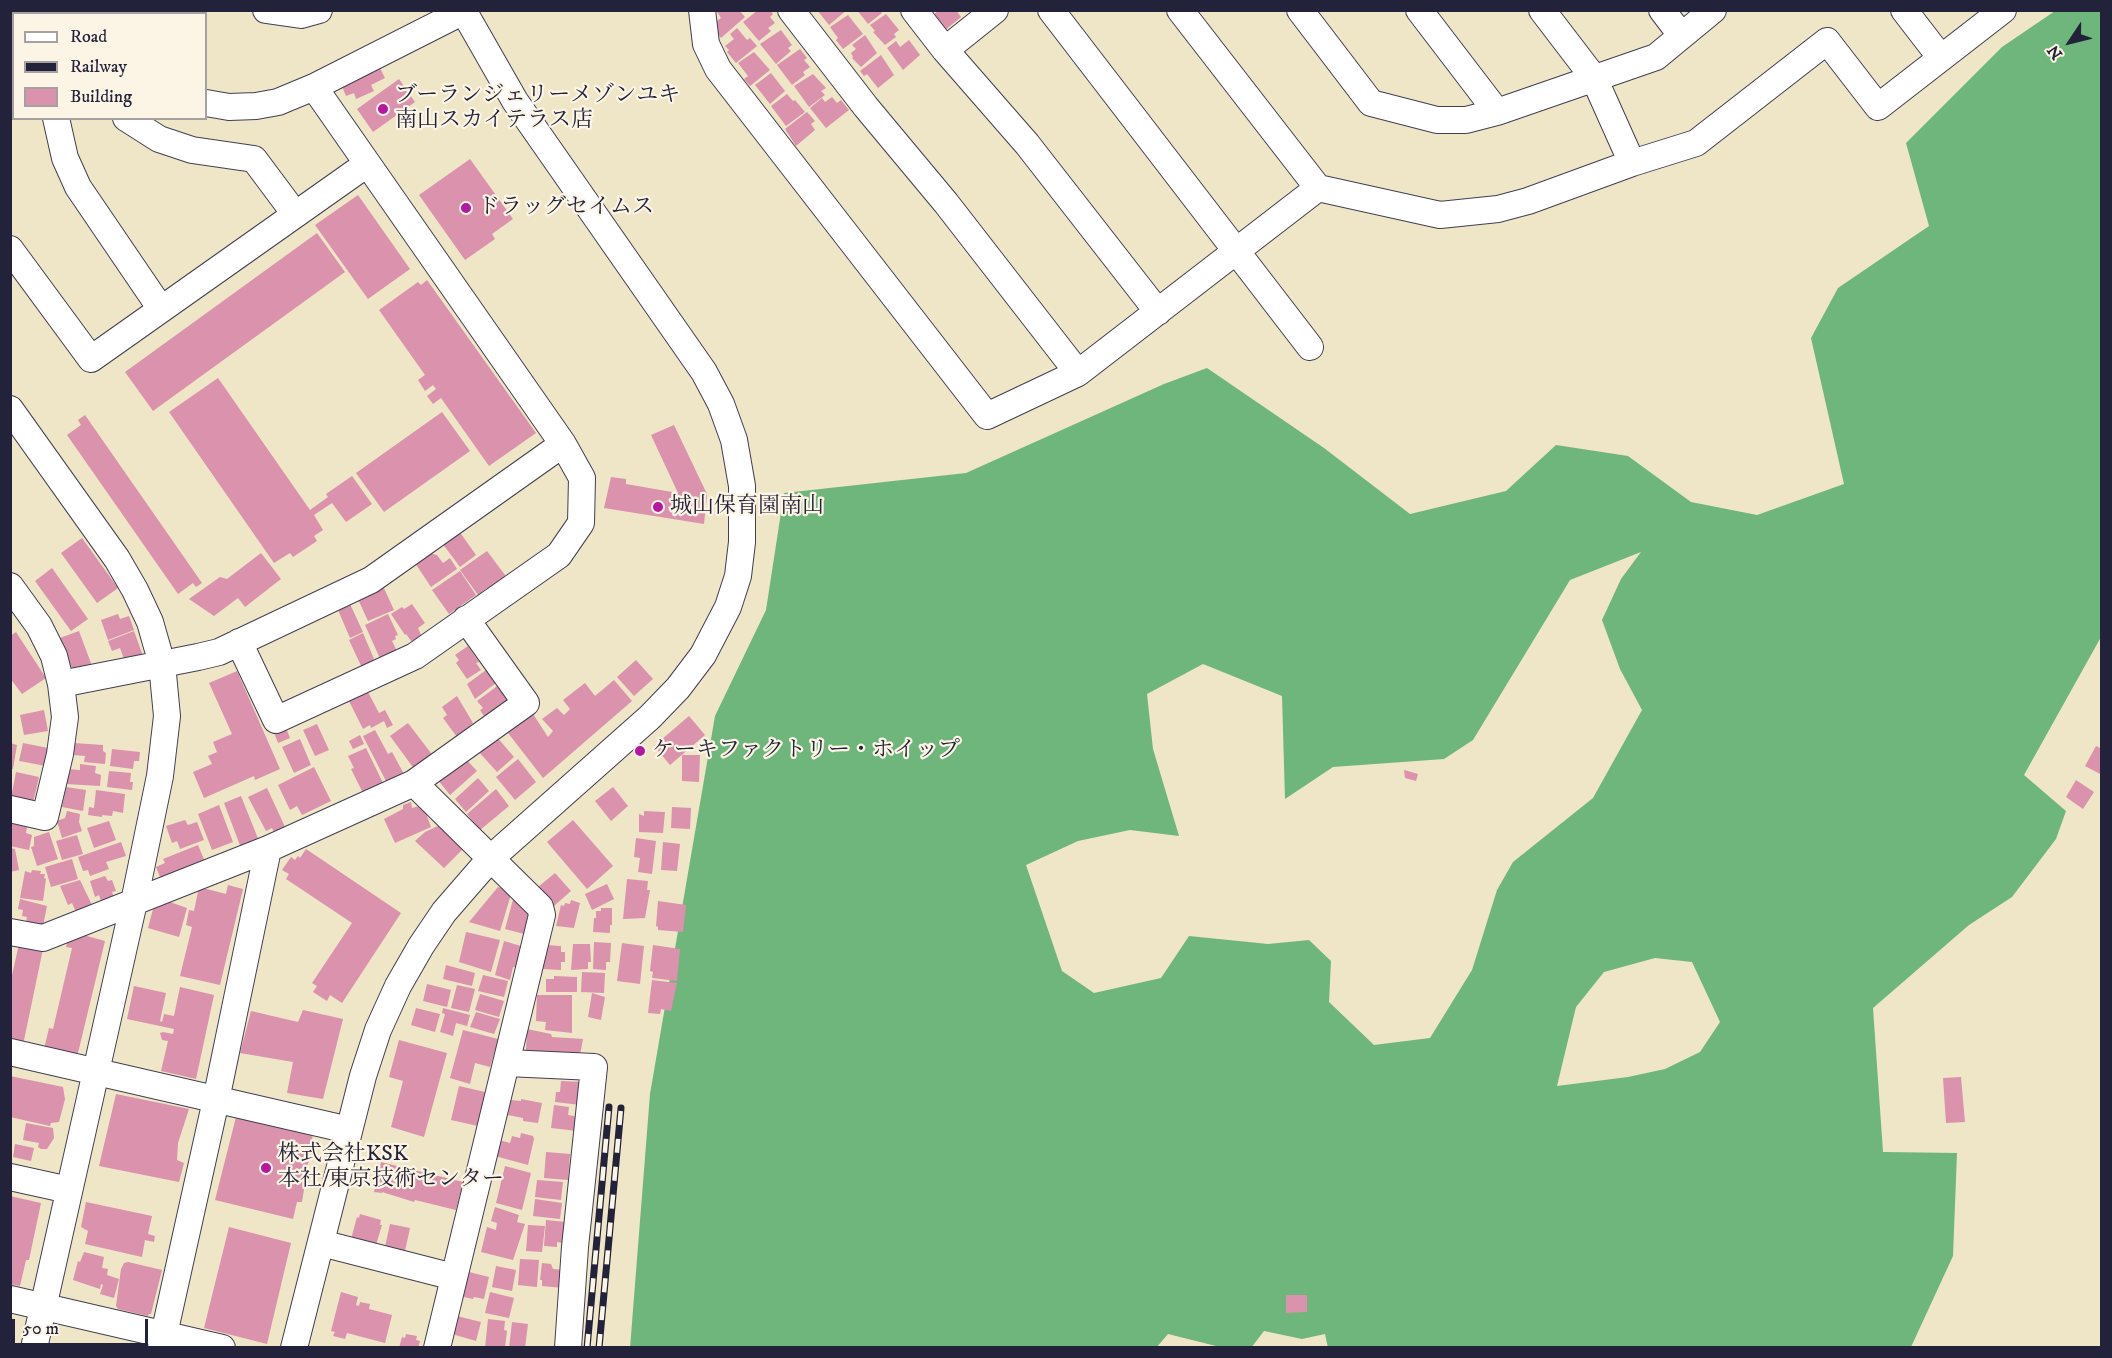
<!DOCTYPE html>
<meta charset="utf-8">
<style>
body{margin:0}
#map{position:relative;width:2112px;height:1358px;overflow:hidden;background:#efe5c7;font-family:"IM FELL DW Pica",serif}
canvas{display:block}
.frame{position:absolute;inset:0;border:12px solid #22223b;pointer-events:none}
.legend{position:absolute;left:12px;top:12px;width:195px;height:108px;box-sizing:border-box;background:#fcf5e5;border:2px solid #a5a1a1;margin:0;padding:8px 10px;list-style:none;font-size:18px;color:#22223b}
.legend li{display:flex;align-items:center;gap:12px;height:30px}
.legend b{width:30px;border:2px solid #a5a1a1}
.north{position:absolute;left:2040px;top:12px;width:60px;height:60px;-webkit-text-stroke:4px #fcf5e5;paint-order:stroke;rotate:235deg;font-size:16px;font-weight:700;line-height:24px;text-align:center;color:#22223b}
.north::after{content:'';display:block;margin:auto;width:21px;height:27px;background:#22223b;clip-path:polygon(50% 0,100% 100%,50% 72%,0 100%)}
.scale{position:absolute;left:12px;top:1319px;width:136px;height:27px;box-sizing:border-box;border:3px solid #22223b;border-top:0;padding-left:8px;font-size:18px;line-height:21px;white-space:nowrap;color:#22223b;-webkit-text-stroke:4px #fcf5e5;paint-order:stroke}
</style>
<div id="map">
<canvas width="2112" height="1358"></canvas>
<div class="frame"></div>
<ul class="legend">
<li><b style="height:8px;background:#fff"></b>Road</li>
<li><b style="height:8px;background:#22223b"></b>Railway</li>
<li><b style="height:16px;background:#da92ad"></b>Building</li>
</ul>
<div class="north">N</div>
<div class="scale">50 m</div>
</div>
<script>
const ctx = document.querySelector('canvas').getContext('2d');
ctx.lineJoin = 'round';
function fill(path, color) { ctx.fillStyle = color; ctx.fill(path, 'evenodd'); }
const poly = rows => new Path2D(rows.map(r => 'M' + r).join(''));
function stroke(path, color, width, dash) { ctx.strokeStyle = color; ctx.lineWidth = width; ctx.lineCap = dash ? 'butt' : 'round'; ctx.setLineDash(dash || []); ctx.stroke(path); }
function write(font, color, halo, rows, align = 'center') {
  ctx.font = font + ' "IM FELL DW Pica","Noto Serif JP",serif'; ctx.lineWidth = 4.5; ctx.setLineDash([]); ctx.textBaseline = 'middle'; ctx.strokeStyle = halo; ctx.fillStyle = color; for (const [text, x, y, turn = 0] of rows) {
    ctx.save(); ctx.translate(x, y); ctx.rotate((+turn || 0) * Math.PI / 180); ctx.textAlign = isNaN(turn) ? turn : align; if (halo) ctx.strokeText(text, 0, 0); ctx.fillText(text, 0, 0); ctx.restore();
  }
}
const forest = poly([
 [2055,11,2101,11,2101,637,2024,775,2066,811,2056,839,2012,897,1969,925,1873,1008,1883,1152,1957,1153,1953,1256,1911,1347,1328,1348,1325,1334,1302,1339,1264,1331,1251,1348,1220,1347,1168,1334,1156,1348,630,1348,650,1094,715,716,766,610,784,493,966,473,1164,384,1207,368,1324,448,1410,514,1506,491,1556,445,1628,456,1691,502,1757,515,1844,484,1811,338,1838,288,1929,226,1906,143,2002,47],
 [1641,552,1621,579,1602,620,1620,669,1642,710,1593,798,1513,862,1497,890,1472,970,1430,1038,1374,1045,1329,1002,1331,961,1309,940,1268,944,1189,936,1161,978,1094,993,1062,971,1026,865,1078,841,1130,830,1179,836,1153,749,1147,694,1203,664,1282,696,1285,799,1333,767,1444,759,1473,740,1570,580],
 [1655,958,1692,962,1720,1022,1700,1052,1665,1069,1628,1077,1557,1086,1576,1007,1604,972]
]);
const building = poly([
 [716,10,739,10,745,17,721,38,715,30,718,28,714,23,721,18],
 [758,10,770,10,773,14,770,17,775,23,768,28,771,31,759,41,743,22],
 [817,10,847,10,829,25],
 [857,10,880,10,882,13,868,24],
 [939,10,956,10,961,17,943,32,931,17],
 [886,14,899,30,894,34,896,37,885,45,873,32,875,31,870,25],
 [848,15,863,34,843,49,836,40,838,38,830,27],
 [737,28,747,40,750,38,757,46,736,63,727,52,729,50,725,46,734,39,730,34],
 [781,30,792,45,788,48,791,51,776,64,760,44],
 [865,35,877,53,861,67,852,58,853,57,851,53,856,49,852,45],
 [909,40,920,55,903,70,887,48,896,41,900,47],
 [800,49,807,58,804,60,810,67,803,72,805,75,792,85,777,65],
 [754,52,770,70,750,86,744,79,748,76,738,63],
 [881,55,894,75,878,88,867,74,864,76,860,71],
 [379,66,385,78,371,85,374,91,356,99,354,93,346,96,341,84],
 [771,73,785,91,770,104,755,85],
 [813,74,826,88,821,91,825,95,809,107,794,86],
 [399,79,415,102,373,132,357,109],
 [787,94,793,101,795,100,805,112,786,126,771,106],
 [832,97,837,103,841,100,849,110,826,128,810,108,822,98,825,102],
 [807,112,815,121,811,124,815,130,796,146,785,129],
 [470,159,513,219,492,234,495,239,465,260,419,195],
 [358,195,410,269,368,299,315,225],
 [317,233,345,272,153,411,125,372],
 [427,280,536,433,489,466,441,398,433,404,427,396,436,389,433,385,425,391,418,380,425,375,379,310,418,282,421,285],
 [218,378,310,510,328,497,326,494,352,476,372,504,346,522,332,503,314,515,323,530,314,536,317,541,293,557,290,553,274,563,169,412],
 [442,412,470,451,384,512,356,473],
 [85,415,202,583,196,587,193,583,178,594,67,435,81,425,78,420],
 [674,425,707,494,704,524,604,508,611,477,626,479,626,484,678,493,651,435],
 [459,531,476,555,460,567,442,543],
 [82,538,118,588,97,603,61,553],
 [487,551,508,579,489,592,487,588,478,595,460,570],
 [261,553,281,579,245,607,238,598,214,616,189,599,220,577,227,579],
 [429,553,437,555,443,563,450,558,457,569,431,587,415,563],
 [52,568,88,619,71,631,35,581],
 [460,571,476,595,449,614,432,590],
 [383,586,394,610,368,621,357,597],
 [350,604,363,632,350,638,338,610],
 [412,604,425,623,418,628,421,635,412,642,406,634,405,635,391,614,402,607,404,609],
 [118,614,120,619,129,616,134,630,108,640,101,620],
 [388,614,398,635,395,636,396,639,392,641,399,655,382,663,365,625],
 [79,631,92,666,74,673,72,667,68,667,57,639],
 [134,631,143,656,125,662,120,648,112,651,108,641],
 [16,632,46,678,22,694,10,678,10,636],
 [363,633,374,659,363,670,349,640],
 [468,646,479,662,476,663,481,670,467,679,456,663,459,660,455,655],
 [636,660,653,679,634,696,617,677],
 [486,670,496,683,475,699,467,684],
 [237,671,280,769,255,780,254,776,204,798,193,772,212,764,208,756,217,752,213,742,232,734,209,683],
 [614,680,632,701,543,778,508,733,533,714,548,737,553,731,542,719,557,708,564,715,570,709,563,700,585,683,595,696],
 [500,684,512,700,486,719,480,710,483,708,477,701],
 [368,692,379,713,385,710,393,725,387,728,384,721,371,728,370,725,363,729,349,701],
 [457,696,473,723,457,737,443,718,447,715,442,707],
 [44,710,48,731,24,735,20,715],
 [689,716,705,735,670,765,654,746],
 [408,723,434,757,415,770,390,736],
 [317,724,329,750,315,756,303,730],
 [285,725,290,738,278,743,273,730],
 [375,730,388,754,392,752,405,776,388,785,363,736],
 [360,735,364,744,353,749,349,741],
 [496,736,514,757,497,772,478,751],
 [300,739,311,765,294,773,282,747],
 [10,743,17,745,13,769,10,768],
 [23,743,48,748,46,753,49,753,46,766,19,761],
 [74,743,103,745,103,751,106,753,105,764,84,762,85,756,73,755],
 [2096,746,2102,749,2102,775,2085,766],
 [366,748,383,783,363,793,351,769,354,768,348,756],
 [112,749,140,752,139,761,134,761,133,769,110,766],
 [682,755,700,755,699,782,682,781],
 [464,757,477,771,450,795,438,780],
 [518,759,536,782,515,800,496,777],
 [80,764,96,766,95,773,101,775,100,786,66,784,67,769,80,770],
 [314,767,331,801,302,815,297,806,290,810,278,785],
 [1404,770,1418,774,1416,781,1405,778],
 [109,771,131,773,130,782,133,782,132,790,107,787],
 [16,772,39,777,33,803,11,798],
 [478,778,489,791,466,812,455,799],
 [2076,780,2094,792,2083,809,2066,797],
 [66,787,86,790,83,811,62,807],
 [613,787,628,806,611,821,595,801],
 [267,788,286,829,275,834,272,828,266,831,248,797],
 [496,789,509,806,480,830,467,814],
 [96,790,125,794,123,813,113,811,112,816,102,815,102,817,88,815,89,807,94,808],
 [241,796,259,841,241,848,224,803],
 [411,802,412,808,423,805,431,827,395,843,384,819,403,809,403,805],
 [219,805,233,842,212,850,198,814],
 [672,807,691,808,690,829,671,828],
 [67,811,80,814,79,822,82,831,62,838,57,821,65,818],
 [644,811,665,812,663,833,639,832,639,814,644,816],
 [185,820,188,825,197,822,204,840,180,849,177,841,172,843,166,826],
 [573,820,613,866,587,889,547,842],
 [109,821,116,840,94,848,87,828],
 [11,823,27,827,26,833,32,835,29,850,10,846],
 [440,825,464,848,444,868,415,841,425,832],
 [49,832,58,859,37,866,31,847,34,846,34,837],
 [77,835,83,854,62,860,56,841],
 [636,838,656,841,652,874,638,872,640,858,634,857],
 [121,842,126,856,106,862,109,869,90,876,88,870,83,871,78,857],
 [663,842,680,844,677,871,661,870],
 [198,845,206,864,162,882,156,867,165,863,163,859],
 [10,848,15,849,19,870,10,872],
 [306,849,401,913,342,1003,330,995,327,1001,313,992,317,986,312,983,352,923,286,879,289,874,282,870,291,857,295,860,298,856,300,858],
 [72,859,78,879,51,887,45,867],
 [32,870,41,871,40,874,45,874,44,878,46,879,43,901,20,898,25,871,31,873],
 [555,873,571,891,554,906,538,887],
 [105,876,108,881,112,880,116,891,112,892,115,900,102,904,99,895,95,897,90,881],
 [627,879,648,881,647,890,650,890,645,918,623,919],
 [80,880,92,905,76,912,72,903,68,905,60,886],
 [607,884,614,899,592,910,585,894],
 [228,885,243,889,220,985,180,976,192,927,186,925,189,910,194,911,199,887,226,894],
 [498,887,512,891,500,931,469,922],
 [514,896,530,907,528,935,505,929],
 [20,899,47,906,43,926,26,923,27,917,22,916,23,910,18,909],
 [571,900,580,903,574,928,556,926,561,905,564,906,565,903,570,904],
 [167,901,187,908,179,937,148,928,153,909],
 [658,901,686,905,683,932,658,930,658,927,656,926],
 [601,908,612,908,612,925,610,925,610,933,593,932,594,918,596,918,596,911,601,911],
 [466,932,500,940,491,972,459,962],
 [76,933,105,941,77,1057,44,1049,49,1028,53,1029,72,948,66,947,68,939],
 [504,941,521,946,516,967,513,967,510,980,495,975],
 [594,942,611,943,610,962,606,962,606,970,593,969],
 [622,943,644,946,640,984,617,981],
 [19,944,43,949,23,1045,10,1042,10,984],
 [573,944,590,944,591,962,588,962,588,969,571,970],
 [546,945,561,946,561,952,565,952,565,962,561,962,561,970,543,969,543,951],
 [653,945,680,949,677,981,652,978,653,972,650,971],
 [446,965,475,973,472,986,443,979],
 [582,972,605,973,604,993,581,992],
 [483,975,508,981,504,997,478,991],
 [554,976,577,977,577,992,546,992,546,979,554,979],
 [652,980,677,983,671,1011,661,1009,660,1014,648,1013],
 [427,984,451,990,447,1007,423,1001],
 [457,985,475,989,469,1012,451,1008],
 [134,986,166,993,160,1021,162,1022,164,1014,174,1016,180,987,214,995,196,1079,161,1071,168,1041,162,1040,160,1033,163,1032,173,1034,174,1029,127,1019],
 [592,993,605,997,601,1020,588,1017],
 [480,994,504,1001,499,1017,475,1010],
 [537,995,572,995,572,1033,545,1030,546,1022,536,1021],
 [416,1008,440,1014,435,1032,411,1025],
 [443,1008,470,1015,467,1026,456,1023,453,1036,440,1032,445,1014,442,1013],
 [303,1010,343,1019,323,1099,287,1093,293,1062,240,1053,251,1011,298,1022],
 [476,1012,500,1019,494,1034,470,1027],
 [527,1029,551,1034,552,1037,583,1039,580,1055,526,1051],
 [463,1030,502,1040,499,1051,495,1050,490,1067,475,1063,470,1084,450,1078],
 [399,1040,447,1053,424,1137,391,1127,403,1081,389,1077],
 [10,1076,63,1087,65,1099,59,1122,51,1123,50,1126,10,1117],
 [1961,1077,1965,1122,1946,1123,1943,1078],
 [561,1081,584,1082,581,1105,555,1102,556,1092,560,1092],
 [459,1086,485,1092,478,1126,451,1120],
 [116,1094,189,1109,178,1143,177,1160,184,1163,179,1182,99,1166],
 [521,1099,542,1103,538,1123,523,1121,523,1118,508,1115,511,1100,521,1101],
 [554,1105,569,1107,568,1115,579,1117,577,1131,551,1128],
 [236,1117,313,1133,302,1202,297,1202,293,1219,215,1200],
 [26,1123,53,1128,54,1138,47,1149,41,1149,38,1147,39,1143,23,1140],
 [521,1133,533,1136,534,1139,528,1165,495,1156,499,1140,510,1143,512,1136,520,1138],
 [15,1144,34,1148,31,1161,13,1157],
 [546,1152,570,1154,568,1180,544,1178],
 [381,1162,463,1182,456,1210,415,1200,414,1202,382,1192,382,1193,374,1192],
 [505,1166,531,1173,522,1210,496,1203],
 [537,1180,563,1182,561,1200,535,1197],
 [10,1196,41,1203,29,1260,26,1260,20,1286,10,1284],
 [535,1199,562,1203,560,1219,533,1216],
 [86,1202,152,1216,148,1234,155,1236,154,1242,145,1240,142,1257,85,1244,88,1231,81,1227],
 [495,1207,519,1215,517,1222,525,1224,513,1260,481,1252,487,1227,496,1230,497,1223,491,1221],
 [360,1214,381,1220,380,1225,382,1225,376,1245,351,1239,357,1217,359,1218],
 [546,1220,566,1222,563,1243,557,1242,557,1247,544,1246],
 [390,1224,410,1228,405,1251,385,1247],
 [528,1225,545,1226,542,1252,526,1251],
 [229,1227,291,1243,267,1344,204,1328],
 [84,1252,104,1257,102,1268,108,1269,107,1275,119,1279,114,1298,100,1294,103,1285,101,1284,100,1289,73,1280,78,1261,80,1262],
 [520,1259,539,1260,537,1287,518,1285],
 [128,1262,162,1270,151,1314,149,1314,148,1316,118,1309,116,1306,121,1269,124,1263],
 [542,1263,551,1264,553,1269,564,1270,563,1288,542,1286,542,1280,540,1280],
 [496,1266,516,1270,512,1291,492,1287],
 [465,1271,489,1277,484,1299,474,1297,473,1299,459,1296],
 [341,1292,358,1297,356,1305,359,1306,360,1302,370,1304,369,1309,392,1315,385,1343,347,1333,345,1339,333,1336,335,1332,331,1331],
 [490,1292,514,1298,509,1318,485,1313],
 [1286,1295,1307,1295,1307,1312,1286,1313],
 [457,1316,481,1322,476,1341,452,1334],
 [488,1319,505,1321,504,1330,507,1331,505,1348,485,1348],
 [512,1322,528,1324,525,1348,509,1348],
 [406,1334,417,1336,416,1340,420,1341,418,1348,399,1348,402,1337,405,1338]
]);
const minor = poly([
 [36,10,38,14],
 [103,10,105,14],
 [266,10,301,15,319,10],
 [702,10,706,44,718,69,987,416,1078,373,1318,188],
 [791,10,866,107,946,203,1078,373],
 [914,10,945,50,1027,144,1158,312],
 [1051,10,1310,347],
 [1180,10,1318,188,1440,215,1498,209,1528,201,1632,163,1696,143,1827,41,1878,107,2003,10],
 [1300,10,1371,103,1437,120,1466,120,1497,112,1656,57,1713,10],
 [1419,10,1497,112],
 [1542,10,1594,78,1632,163],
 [1662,10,1681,35],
 [1904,10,1941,58],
 [945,50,995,10],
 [206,103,229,107,256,106,278,102,314,87,464,11],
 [56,118,65,158,78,187,161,309],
 [126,118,159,139,192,150,254,159,295,214],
 [10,249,91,359,367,164],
 [10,409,117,559,135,590,150,622,162,664,167,716,160,776,134,902,34,1348],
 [10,586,39,626,54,656,61,684,65,717,60,754,45,817,10,809],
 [239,642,276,720,415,656,559,555,581,523,582,478,563,444,314,87],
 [61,684,198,657,219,652,371,580,563,444],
 [414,783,526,703,466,619],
 [10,932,43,938,268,849,414,783,540,907,542,915,437,1348],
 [10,1052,349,1130],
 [507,1063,594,1067,575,1247,568,1348],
 [10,1177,69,1190],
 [321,1243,454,1277],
 [10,1299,222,1348],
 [161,1348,216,1100,268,849],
 [294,1348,363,1076,378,1030,398,986,421,946,444,912,490,859,650,717,678,688,703,655,728,607,738,576,742,542,742,486,734,440,721,404,704,372,515,101,463,10]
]);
const rail = poly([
 [587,1348,609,1107],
 [599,1348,621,1108]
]);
const markers = [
 [383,109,6,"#b5179e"],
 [466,208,6,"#b5179e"],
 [658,507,6,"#b5179e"],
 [640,751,6,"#b5179e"],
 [266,1168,6,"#b5179e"]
];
const poiNames = [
 ["ブーランジェリーメゾンユキ",395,96],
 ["南山スカイテラス店",395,121],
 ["ドラッグセイムス",478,208],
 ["城山保育園南山",670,507],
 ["ケーキファクトリー・ホイップ",652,751],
 ["株式会社KSK",278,1155],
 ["本社/東京技術センター",278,1180]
];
fill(forest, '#6eb67c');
fill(building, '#da92ad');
stroke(minor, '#413f50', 28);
stroke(minor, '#fff', 26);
stroke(rail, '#22223b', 7);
stroke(rail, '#fcf5e5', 4.5, [14]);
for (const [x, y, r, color] of markers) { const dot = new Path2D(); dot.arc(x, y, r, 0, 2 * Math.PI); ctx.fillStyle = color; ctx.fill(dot); stroke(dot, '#fcf5e5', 2); }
write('22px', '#22223b', '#fcf5e5', poiNames, 'left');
</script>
